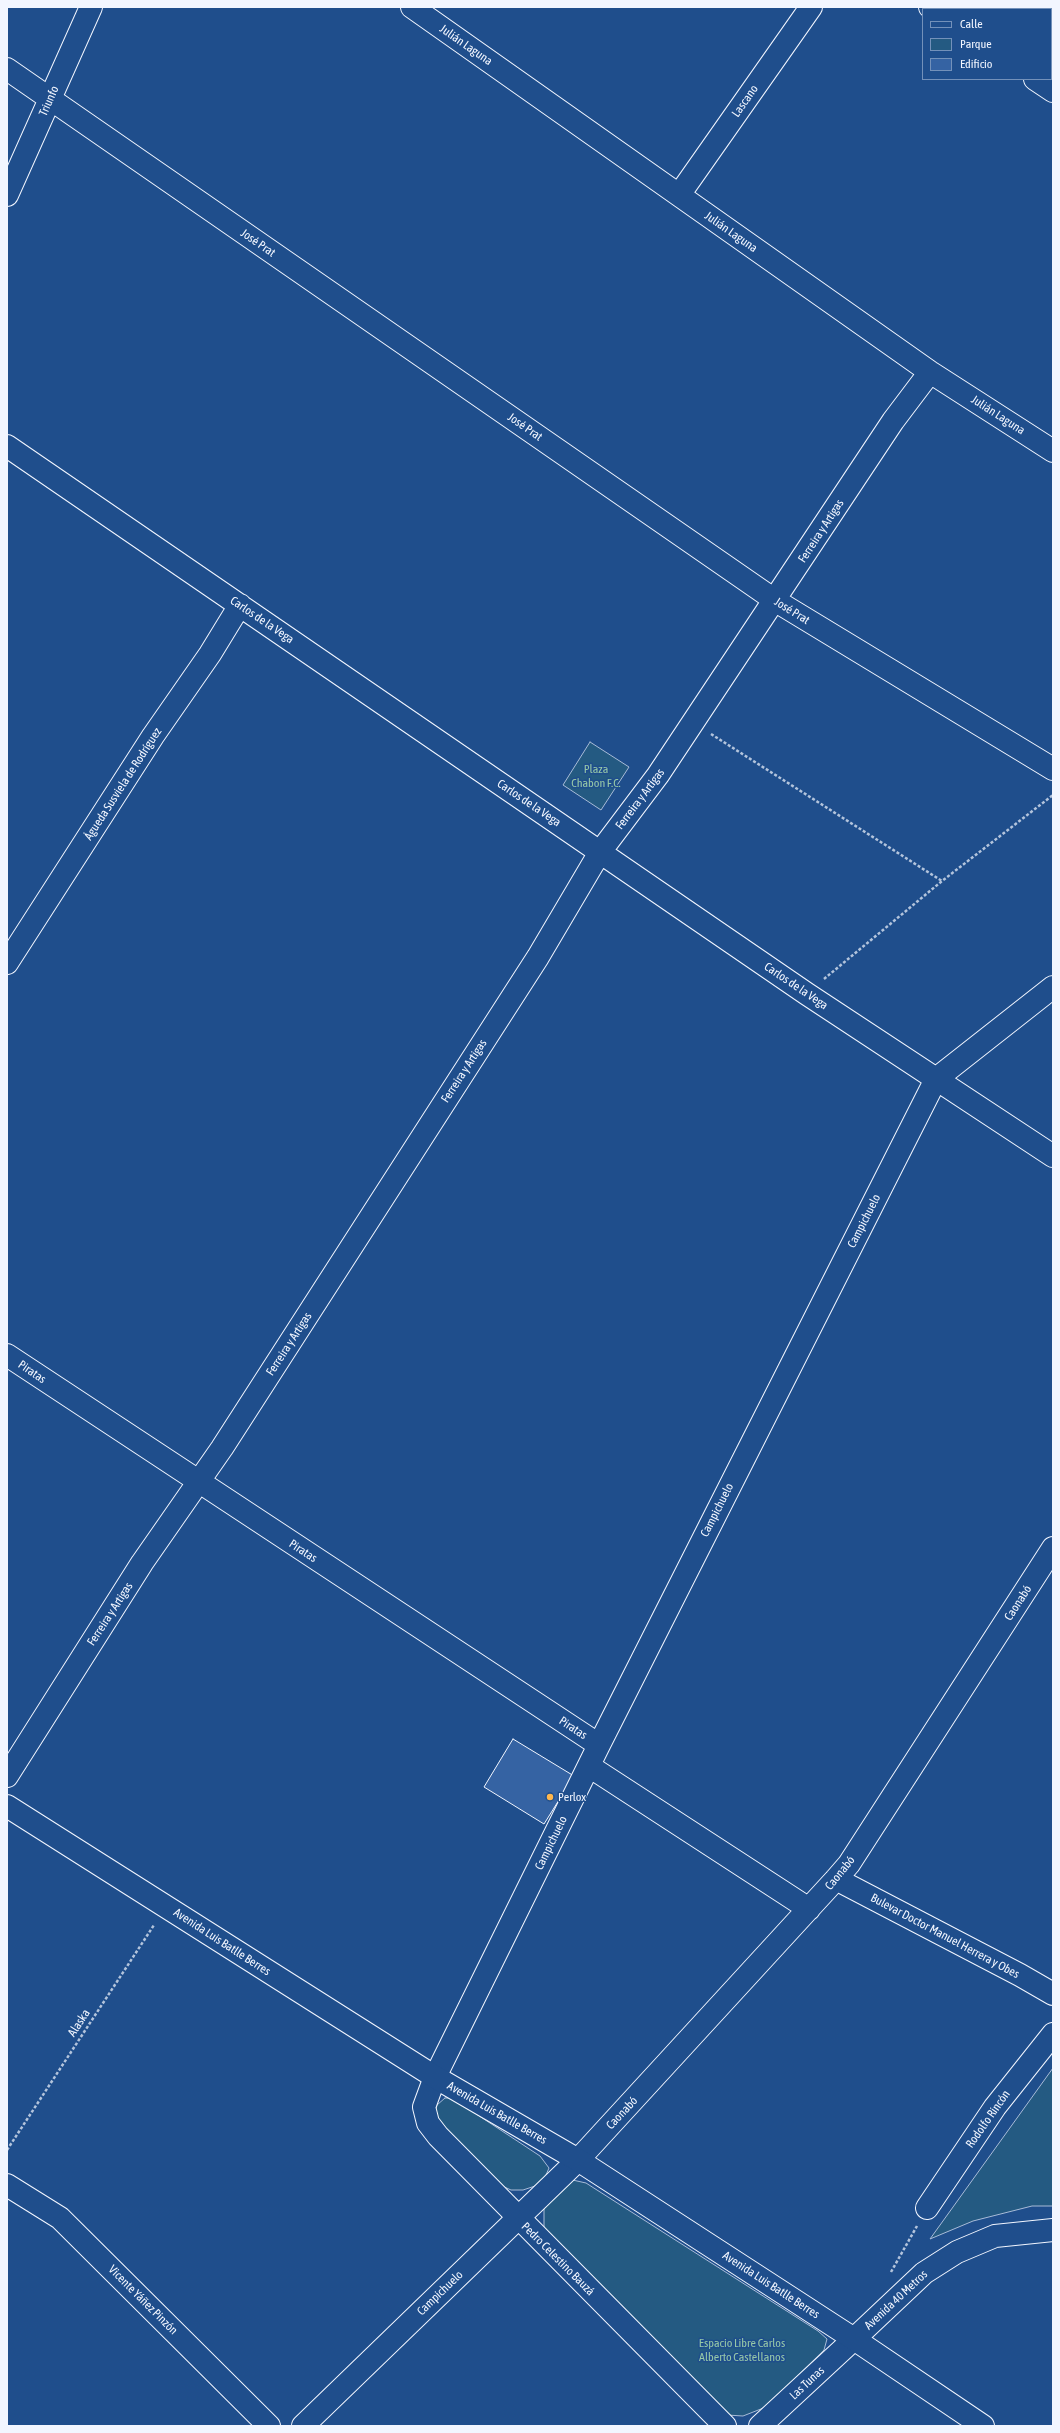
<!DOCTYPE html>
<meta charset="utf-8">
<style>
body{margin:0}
#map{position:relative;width:1060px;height:2433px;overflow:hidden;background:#1f4e8c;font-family:"Asap Condensed",sans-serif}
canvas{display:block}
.frame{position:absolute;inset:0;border:8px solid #f2f6ff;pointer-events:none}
.legend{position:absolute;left:922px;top:8px;width:130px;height:72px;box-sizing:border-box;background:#1f4e8c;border:1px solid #7391ba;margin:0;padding:5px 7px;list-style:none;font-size:12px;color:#f2f6ff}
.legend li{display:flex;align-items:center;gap:8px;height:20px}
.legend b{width:20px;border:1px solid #7391ba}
</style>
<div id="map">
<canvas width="1060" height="2433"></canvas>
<div class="frame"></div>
<ul class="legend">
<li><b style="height:5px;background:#1f4e8c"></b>Calle</li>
<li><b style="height:11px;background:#245a82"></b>Parque</li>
<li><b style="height:11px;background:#3563a3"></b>Edificio</li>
</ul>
</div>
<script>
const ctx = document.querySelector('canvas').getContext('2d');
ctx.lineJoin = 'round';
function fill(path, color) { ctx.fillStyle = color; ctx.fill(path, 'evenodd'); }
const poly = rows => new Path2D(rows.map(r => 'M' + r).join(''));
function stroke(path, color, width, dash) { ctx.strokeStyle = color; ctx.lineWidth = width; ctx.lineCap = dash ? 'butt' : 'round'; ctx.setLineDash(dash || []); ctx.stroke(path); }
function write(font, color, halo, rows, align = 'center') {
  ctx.font = font + ' "Asap Condensed",sans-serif'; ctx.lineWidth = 3; ctx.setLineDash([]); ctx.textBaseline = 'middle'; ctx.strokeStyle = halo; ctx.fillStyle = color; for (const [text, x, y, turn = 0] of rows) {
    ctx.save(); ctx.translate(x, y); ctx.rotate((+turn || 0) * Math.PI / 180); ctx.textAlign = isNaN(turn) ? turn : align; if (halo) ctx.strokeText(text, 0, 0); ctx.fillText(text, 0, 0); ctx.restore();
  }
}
const green = poly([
 [590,742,629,767,601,810,563,785,590,742],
 [1053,2068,1053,2206,1032,2206,973,2221,930,2239,1053,2068],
 [445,2098,452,2098,540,2156,549,2168,546,2175,538,2185,523,2190,511,2190,500,2185,441,2127,435,2113,437,2105,445,2098],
 [568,2179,586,2183,818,2331,827,2339,824,2350,766,2407,743,2416,727,2415,544,2229,544,2208,568,2179]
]);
const building = poly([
 [513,1739,574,1776,544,1824,484,1787,513,1739]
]);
const path = poly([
 [711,734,942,881],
 [824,979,942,881,1053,795],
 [7,2150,154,1925],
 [891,2272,917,2226]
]);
const minor = poly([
 [412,7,930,372,1053,451],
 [930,7,933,9],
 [7,69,776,601,1053,769],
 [1035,79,1053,91],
 [7,195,91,7],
 [679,195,811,7],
 [7,446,807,994,1053,1156],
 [7,963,153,736,210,654,240,605],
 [7,1355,599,1745],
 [589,1766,809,1909],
 [7,1776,142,1563,222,1448,538,957,600,852,658,775,893,421,930,372],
 [836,1879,1020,1975,1053,1994],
 [7,2185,60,2218,269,2426],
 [927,2208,995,2107,1053,2034],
 [303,2426,578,2160,836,1879,849,1864,1053,1548],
 [725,2426,438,2136,428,2123,424,2107,435,2077,599,1745,936,1079,1053,987],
 [760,2426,854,2339]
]);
const major = poly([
 [7,1806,435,2077,578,2160,854,2339,983,2426],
 [854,2339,924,2273,957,2252,995,2236,1053,2230]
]);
const markers = [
 [550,1797,4,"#ffb74d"]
];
const streetNames = [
 ["Julián Laguna",466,45,35],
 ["Triunfo",49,101,-66],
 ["Lascano",745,101,-55],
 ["Julián Laguna",731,232,35],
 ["José Prat",258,243,35],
 ["Julián Laguna",998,415,33],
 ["José Prat",525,427,35],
 ["Ferreira y Artigas",821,531,-57],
 ["José Prat",792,611,32],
 ["Carlos de la Vega",262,620,34],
 ["Águeda Susviela de Rodríguez",123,784,-57],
 ["Ferreira y Artigas",640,799,-53],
 ["Carlos de la Vega",529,803,34],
 ["Carlos de la Vega",796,986,34],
 ["Ferreira y Artigas",464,1071,-57],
 ["Campichuelo",864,1221,-63],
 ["Ferreira y Artigas",289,1344,-57],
 ["Piratas",32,1372,34],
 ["Campichuelo",717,1510,-63],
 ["Piratas",303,1551,33],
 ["Caonabó",1018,1603,-57],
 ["Ferreira y Artigas",110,1614,-57],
 ["Piratas",573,1728,33],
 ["Campichuelo",551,1843,-64],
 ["Caonabó",840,1873,-51],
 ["Bulevar Doctor Manuel Herrera y Obes",945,1936,28],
 ["Avenida Luis Batlle Berres",222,1942,33],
 ["Alaska",79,2023,-57],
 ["Avenida Luis Batlle Berres",497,2113,30],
 ["Caonabó",622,2113,-47],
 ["Rodolfo Rincón",988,2119,-55],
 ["Pedro Celestino Bauzá",558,2259,45],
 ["Avenida Luis Batlle Berres",771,2285,33],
 ["Campichuelo",440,2293,-44],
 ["Vicente Yáñez Pinzón",143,2300,45],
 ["Avenida 40 Metros",896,2300,-43],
 ["Las Tunas",807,2383,-43]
];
const parkNames = [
 ["Plaza",596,769],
 ["Chabon F.C.",596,783],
 ["Espacio Libre Carlos",742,2343],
 ["Alberto Castellanos",742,2357]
];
const poiNames = [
 ["Perlox",558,1797]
];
fill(green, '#245a82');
stroke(green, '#a8bbd7', 1);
fill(building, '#3563a3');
stroke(building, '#f2f6ff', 1);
stroke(minor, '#f2f6ff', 24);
stroke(major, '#f2f6ff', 24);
stroke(path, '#b3c4dc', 2.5, [3, 2]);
stroke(minor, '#1f4e8c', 22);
stroke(major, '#1f4e8c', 22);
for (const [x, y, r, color] of markers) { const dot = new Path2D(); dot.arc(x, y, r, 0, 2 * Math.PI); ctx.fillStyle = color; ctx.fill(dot); stroke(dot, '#1f4e8c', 1.5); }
write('12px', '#f2f6ff', '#1f4e8c', streetNames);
write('12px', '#97c8a6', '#1f4e8c', parkNames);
write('12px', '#f2f6ff', '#1f4e8c', poiNames, 'left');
</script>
